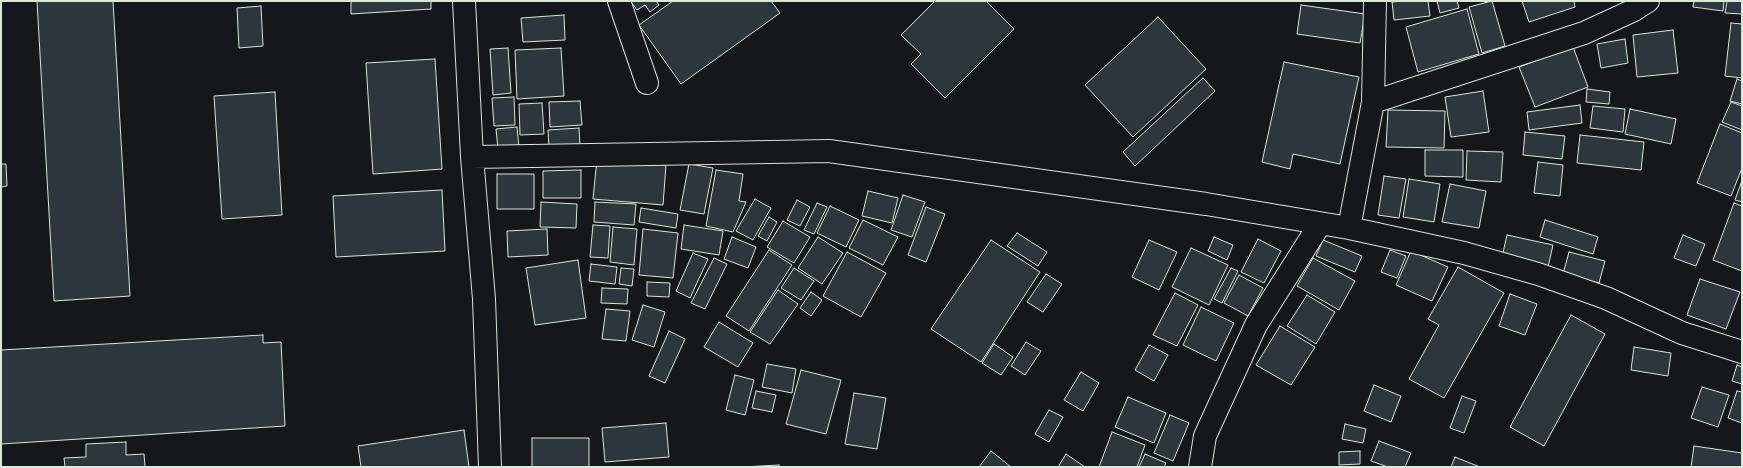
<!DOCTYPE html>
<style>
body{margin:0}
#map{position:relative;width:1743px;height:468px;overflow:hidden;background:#14181c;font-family:"PT Serif",serif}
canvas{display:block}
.frame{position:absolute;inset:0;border:2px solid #d8e6dc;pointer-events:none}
</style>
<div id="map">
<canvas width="1743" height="468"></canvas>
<div class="frame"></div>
</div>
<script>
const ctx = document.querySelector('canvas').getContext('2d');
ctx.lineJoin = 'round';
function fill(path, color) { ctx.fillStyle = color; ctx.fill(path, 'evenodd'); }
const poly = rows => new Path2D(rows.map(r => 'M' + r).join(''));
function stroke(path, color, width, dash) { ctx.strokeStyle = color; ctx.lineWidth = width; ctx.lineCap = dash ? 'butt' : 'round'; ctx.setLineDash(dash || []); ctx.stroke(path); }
const building = poly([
 [37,1,113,1,130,296,54,301,37,1],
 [351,1,431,1,431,9,351,14,351,1],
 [633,1,656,1,659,5,650,12,645,5,637,10,631,2,633,1],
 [673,1,771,1,780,13,681,84,639,25,673,1],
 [935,1,986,1,1014,29,945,98,911,64,921,54,901,35,935,1],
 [1403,1,1428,1,1430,16,1394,20,1392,2,1403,1],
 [1437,1,1457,1,1459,8,1440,13,1437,1],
 [1492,1,1505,46,1482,53,1469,7,1492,1],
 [1522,1,1574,1,1575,7,1529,22,1522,1],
 [1694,1,1724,1,1723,11,1693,7,1694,1],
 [1727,1,1742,1,1742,14,1725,13,1727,1],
 [1301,5,1365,14,1360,43,1297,34,1301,5],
 [261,6,263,46,239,48,237,8,261,6],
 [1467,9,1479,54,1418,72,1406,27,1467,9],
 [564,15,565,40,523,42,521,18,564,15],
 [1158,17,1206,69,1133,137,1085,85,1158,17],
 [1731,23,1742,24,1742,78,1725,76,1731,23],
 [1673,30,1678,73,1637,77,1633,35,1673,30],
 [1625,39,1628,63,1601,68,1597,44,1625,39],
 [1573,47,1588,87,1535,107,1519,67,1573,47],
 [508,48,511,93,493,95,490,49,508,48],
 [561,48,564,96,517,99,515,50,561,48],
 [435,59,442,169,373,174,366,63,435,59],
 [1284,62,1359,77,1340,164,1293,154,1290,169,1262,162,1284,62],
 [1203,78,1215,91,1135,166,1123,152,1203,78],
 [1737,79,1742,81,1742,104,1730,101,1737,79],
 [1587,89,1610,92,1609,104,1586,102,1587,89],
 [1483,91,1489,132,1451,137,1445,97,1483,91],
 [275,92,282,215,222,219,214,96,275,92],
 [514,97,515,125,494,126,492,98,514,97],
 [580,101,582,125,550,127,549,102,580,101],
 [1731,102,1742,106,1742,130,1722,122,1731,102],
 [542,103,544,134,520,135,519,104,542,103],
 [1580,105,1582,123,1529,130,1527,112,1580,105],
 [1593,106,1625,109,1623,132,1590,128,1593,106],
 [1630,109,1676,119,1671,144,1625,134,1630,109],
 [1388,110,1445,111,1444,148,1386,147,1388,110],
 [1720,124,1742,133,1742,168,1731,196,1697,183,1720,124],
 [517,127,519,148,498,149,496,129,517,127],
 [579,128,580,146,549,148,548,130,579,128],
 [1525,132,1565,136,1562,159,1523,155,1525,132],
 [1580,135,1644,142,1641,170,1577,163,1580,135],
 [1425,150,1463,150,1463,177,1425,176,1425,150],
 [1467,151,1503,152,1501,182,1466,180,1467,151],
 [597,159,666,165,663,205,593,199,597,159],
 [1538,162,1563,165,1560,196,1534,193,1538,162],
 [1,164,6,164,7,186,1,187,1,164],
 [689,164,713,168,704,214,680,210,689,164],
 [581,170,581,198,543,198,543,171,581,170],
 [716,170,743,174,739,201,746,202,733,232,706,226,716,170],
 [497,174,534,174,534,209,497,209,497,174],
 [1384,176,1406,179,1399,218,1378,215,1384,176],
 [1409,179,1440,184,1434,222,1403,217,1409,179],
 [1741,183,1742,184,1742,202,1735,200,1741,183],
 [1450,184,1486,191,1479,228,1442,222,1450,184],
 [442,190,445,251,336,257,333,196,442,190],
 [868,191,898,198,892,223,862,216,868,191],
 [903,195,925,202,912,237,891,230,903,195],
 [755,199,771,208,753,240,736,231,755,199],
 [797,200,810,207,800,226,787,220,797,200],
 [541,202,577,204,576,228,540,227,541,202],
 [595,202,636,204,634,225,594,222,595,202],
 [817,203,827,207,814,234,804,230,817,203],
 [1734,203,1742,206,1742,271,1713,260,1734,203],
 [830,206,859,220,846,247,817,233,830,206],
 [926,207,945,214,926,262,908,255,926,207],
 [641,208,678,214,676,228,639,222,641,208],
 [769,217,777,222,767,241,758,236,769,217],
 [863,220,898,237,883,265,849,248,863,220],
 [1545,220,1598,237,1593,254,1540,237,1545,220],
 [783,221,810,237,794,263,767,247,783,221],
 [593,225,610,226,608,258,590,257,593,225],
 [684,225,723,231,719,255,681,249,684,225],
 [613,227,637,229,634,265,610,262,613,227],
 [547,229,548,255,508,257,507,231,547,229],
 [643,229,678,233,673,278,639,275,643,229],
 [1017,233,1047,252,1038,266,1007,246,1017,233],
 [1507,235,1553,245,1548,267,1502,257,1507,235],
 [1683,235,1705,244,1696,266,1674,258,1683,235],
 [732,237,756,247,748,268,724,259,732,237],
 [818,237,843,253,822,284,798,268,818,237],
 [1214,237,1233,245,1227,260,1208,251,1214,237],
 [1258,239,1281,251,1264,283,1241,272,1258,239],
 [991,240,1040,272,981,362,931,329,991,240],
 [1149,240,1177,252,1159,290,1132,277,1149,240],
 [1323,240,1362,256,1355,272,1316,256,1323,240],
 [1191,248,1228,265,1209,305,1172,287,1191,248],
 [769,250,792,265,749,331,726,316,769,250],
 [1390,250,1406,256,1397,278,1381,272,1390,250],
 [1411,251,1448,267,1432,301,1396,285,1411,251],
 [847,252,886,273,861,317,823,296,847,252],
 [1569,252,1605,261,1599,283,1563,274,1569,252],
 [693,253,708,259,690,298,676,291,693,253],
 [714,258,727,264,705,309,691,303,714,258],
 [1313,258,1355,281,1339,310,1297,286,1313,258],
 [578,260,586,318,535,325,526,268,578,260],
 [591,264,617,267,615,284,589,281,591,264],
 [1458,267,1504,293,1444,398,1409,379,1439,325,1428,319,1458,267],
 [621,268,634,269,632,286,619,284,621,268],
 [794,268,814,281,801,300,781,288,794,268],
 [1231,268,1238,271,1222,303,1214,299,1231,268],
 [1046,274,1062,284,1043,312,1027,302,1046,274],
 [1239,275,1263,288,1248,316,1224,303,1239,275],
 [1700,279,1740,292,1726,329,1687,315,1700,279],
 [647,282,670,283,669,297,647,296,647,282],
 [602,288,628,289,627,304,601,303,602,288],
 [778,290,798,304,770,344,750,332,778,290],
 [811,292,822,300,811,316,800,308,811,292],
 [1175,293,1198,305,1177,346,1153,335,1175,293],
 [1510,294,1537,304,1525,335,1499,326,1510,294],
 [1307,295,1335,312,1316,344,1287,326,1307,295],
 [643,305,665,312,654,347,632,340,643,305],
 [1201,307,1234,323,1216,361,1183,345,1201,307],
 [606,309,630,311,626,341,602,339,606,309],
 [1571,315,1605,334,1544,446,1510,427,1571,315],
 [719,322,753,343,738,367,704,347,719,322],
 [1280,326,1315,347,1291,385,1256,365,1280,326],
 [669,331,685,339,665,383,649,376,669,331],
 [263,335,263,343,281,342,285,426,1,444,1,350,263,335],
 [1026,342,1041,351,1025,375,1011,366,1026,342],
 [994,344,1013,357,1001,375,982,363,994,344],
 [1149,345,1168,355,1154,381,1135,370,1149,345],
 [1634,347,1671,353,1668,376,1631,370,1634,347],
 [767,364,796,369,792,393,762,387,767,364],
 [1737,365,1742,367,1742,384,1732,381,1737,365],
 [801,370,841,380,826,434,786,424,801,370],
 [1081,372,1099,383,1083,411,1064,400,1081,372],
 [735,375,754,380,745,415,726,410,735,375],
 [1374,385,1401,396,1391,422,1364,411,1374,385],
 [1702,387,1729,395,1718,427,1691,418,1702,387],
 [756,391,776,395,772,412,752,408,756,391],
 [1737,391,1742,392,1742,423,1728,418,1737,391],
 [854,393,886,398,877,449,845,444,854,393],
 [1462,396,1476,401,1464,433,1450,428,1462,396],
 [1128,397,1166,413,1154,443,1115,427,1128,397],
 [1049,410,1063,417,1049,442,1035,434,1049,410],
 [1170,415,1189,423,1173,461,1154,453,1170,415],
 [666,423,669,457,605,462,602,428,666,423],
 [1345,424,1366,429,1363,443,1342,439,1345,424],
 [464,430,469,467,361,467,358,446,464,430],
 [1112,432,1145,445,1137,467,1099,467,1112,432],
 [532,438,589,438,589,467,532,467,532,438],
 [1379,441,1411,453,1405,467,1388,467,1371,461,1379,441],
 [126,442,126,455,144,454,145,467,65,467,64,458,86,457,86,444,126,442],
 [1694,446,1742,453,1742,467,1691,467,1694,446],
 [991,451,1011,467,979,467,991,451],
 [1360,451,1360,464,1339,465,1339,452,1360,451],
 [1066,454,1085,467,1058,467,1066,454],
 [1145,454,1166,463,1164,467,1139,467,1145,454],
 [1455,457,1480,467,1451,467,1455,457],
 [779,465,779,467,742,467,779,465]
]);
const minor = poly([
 [464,1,472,157,484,299,490,467],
 [619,1,647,83],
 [1373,102,1584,33,1634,10,1648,1],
 [472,157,829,151,1206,204,1349,228,1464,253,1538,274,1606,298,1682,333,1742,352],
 [1349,228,1373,102,1375,1],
 [1200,467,1205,436,1256,325,1320,224]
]);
fill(building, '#2c363c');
stroke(building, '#d8e6dc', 1);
stroke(minor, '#d8e6dc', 24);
stroke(minor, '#14181c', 22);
</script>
